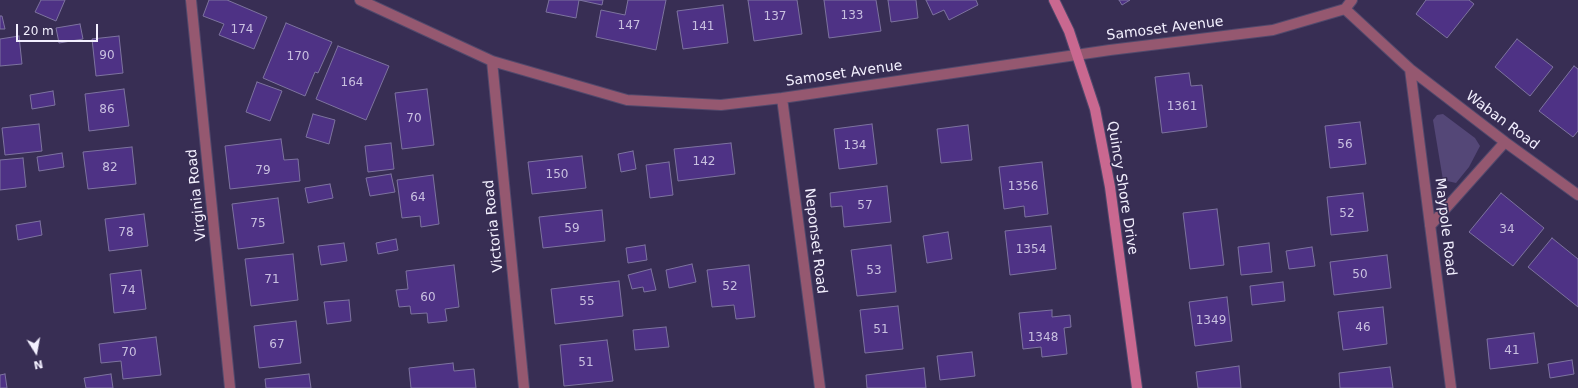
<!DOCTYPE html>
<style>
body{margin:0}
#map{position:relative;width:1578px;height:388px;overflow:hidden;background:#382e54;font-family:"DejaVu Sans",sans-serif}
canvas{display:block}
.north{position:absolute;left:16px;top:332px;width:40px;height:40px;-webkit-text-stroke:3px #382e54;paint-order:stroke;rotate:169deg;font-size:11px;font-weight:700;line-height:16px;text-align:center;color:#f2effe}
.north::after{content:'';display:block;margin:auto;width:14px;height:18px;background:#f2effe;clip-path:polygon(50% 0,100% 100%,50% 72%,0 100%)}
.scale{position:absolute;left:16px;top:24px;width:82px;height:18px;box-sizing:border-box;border:2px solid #f2effe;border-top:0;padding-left:5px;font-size:12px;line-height:14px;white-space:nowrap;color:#f2effe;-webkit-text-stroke:3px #382e54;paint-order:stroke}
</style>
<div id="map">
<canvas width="1578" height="388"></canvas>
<div class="north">N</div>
<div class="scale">20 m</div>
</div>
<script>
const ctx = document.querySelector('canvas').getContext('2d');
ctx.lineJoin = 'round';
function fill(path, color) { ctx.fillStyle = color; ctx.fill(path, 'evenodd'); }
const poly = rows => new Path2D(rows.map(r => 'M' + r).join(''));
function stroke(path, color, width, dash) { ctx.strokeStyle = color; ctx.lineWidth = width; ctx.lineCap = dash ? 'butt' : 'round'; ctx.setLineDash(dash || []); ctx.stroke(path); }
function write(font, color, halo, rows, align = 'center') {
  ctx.font = font + ' "DejaVu Sans",sans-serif'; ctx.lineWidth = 3.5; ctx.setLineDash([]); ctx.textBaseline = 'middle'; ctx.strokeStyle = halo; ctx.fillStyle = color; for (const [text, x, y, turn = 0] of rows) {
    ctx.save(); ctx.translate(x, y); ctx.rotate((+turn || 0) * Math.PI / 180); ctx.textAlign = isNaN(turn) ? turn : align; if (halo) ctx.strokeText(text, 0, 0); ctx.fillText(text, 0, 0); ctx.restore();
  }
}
const green = poly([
 [1443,114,1475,138,1480,146,1469,167,1456,183,1443,180,1433,120,1437,115]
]);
const building = poly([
 [41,0,65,0,56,21,35,12,41,0],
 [209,0,227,0,267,17,254,49,219,35,224,24,203,16,209,0],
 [549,0,603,0,602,5,579,0,576,18,546,12,549,0],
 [628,0,666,0,656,50,596,37,601,10,625,15,628,0],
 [748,0,797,0,802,34,754,41,748,0],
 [824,0,876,0,881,31,829,38,824,0],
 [888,0,916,0,918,18,891,22,888,0],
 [926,0,976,0,978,5,949,20,944,10,933,15,926,0],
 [1119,0,1130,0,1122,5,1119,0],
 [1426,0,1469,0,1474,4,1447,38,1416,14,1426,0],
 [723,5,728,43,683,49,677,11,723,5],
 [0,16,2,16,5,29,0,29,0,16],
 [286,23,332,42,318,73,315,72,305,96,263,78,286,23],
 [80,24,83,39,59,43,56,28,80,24],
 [19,36,22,64,0,66,0,39,19,36],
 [119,36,123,73,96,76,92,39,119,36],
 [1517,39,1553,67,1530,96,1495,67,1517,39],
 [338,46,389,66,366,120,316,99,338,46],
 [1574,66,1578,69,1578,131,1573,137,1539,111,1574,66],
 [1189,73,1191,86,1202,85,1207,127,1162,133,1155,77,1189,73],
 [257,82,282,91,270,121,246,112,257,82],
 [124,89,129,126,89,131,85,94,124,89],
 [427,89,434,145,402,149,395,93,427,89],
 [53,91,55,105,32,109,30,95,53,91],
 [313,114,335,120,329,144,306,137,313,114],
 [1360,122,1366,164,1330,168,1325,126,1360,122],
 [39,124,42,151,5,155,2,128,39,124],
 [872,124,877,164,839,169,834,129,872,124],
 [968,125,972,160,941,163,937,129,968,125],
 [281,139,284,160,298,159,300,181,230,189,225,146,281,139],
 [391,143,394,169,368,172,365,146,391,143],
 [731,143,735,174,678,181,674,149,731,143],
 [132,147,136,184,88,189,83,152,132,147],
 [633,151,636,169,621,172,618,154,633,151],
 [62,153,64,167,39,171,37,157,62,153],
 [582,156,586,188,532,194,528,162,582,156],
 [23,158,26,187,0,190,0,160,23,158],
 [669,162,673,195,650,198,646,165,669,162],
 [1042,162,1048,214,1025,217,1024,206,1004,209,999,167,1042,162],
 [391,174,395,192,370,196,366,178,391,174],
 [433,175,439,224,421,227,420,216,402,218,397,180,433,175],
 [330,184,333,198,308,203,305,188,330,184],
 [887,186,891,222,844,227,842,206,831,207,830,193,887,186],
 [1363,193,1368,231,1331,235,1327,197,1363,193],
 [1501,193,1544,228,1513,266,1469,232,1501,193],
 [278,198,284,243,238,249,232,204,278,198],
 [1217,209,1224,265,1190,269,1183,213,1217,209],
 [602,210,605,241,543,248,539,217,602,210],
 [144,214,148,246,109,251,105,219,144,214],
 [40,221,42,235,18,240,16,225,40,221],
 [1051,226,1056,269,1010,275,1005,231,1051,226],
 [948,232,952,259,927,263,923,236,948,232],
 [1552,238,1578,259,1578,307,1528,267,1552,238],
 [396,239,398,250,378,254,376,243,396,239],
 [344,243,347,261,321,265,318,246,344,243],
 [1269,243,1272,272,1241,275,1238,247,1269,243],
 [645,245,647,260,628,263,626,248,645,245],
 [891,245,896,292,857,296,851,250,891,245],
 [1312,247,1315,266,1289,269,1286,251,1312,247],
 [293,254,298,300,251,306,245,259,293,254],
 [1387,255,1391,288,1334,295,1330,262,1387,255],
 [692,264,696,282,669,288,666,270,692,264],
 [454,265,459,307,445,309,447,321,428,323,427,313,411,314,410,306,399,307,396,290,408,289,406,271,454,265],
 [749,265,755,317,736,319,734,305,712,307,707,270,749,265],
 [651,269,656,290,644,292,643,287,632,289,628,275,651,269],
 [141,270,146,309,114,313,110,274,141,270],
 [619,281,623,316,555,324,551,289,619,281],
 [1283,282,1285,301,1252,305,1250,286,1283,282],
 [1227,297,1232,341,1195,346,1189,302,1227,297],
 [349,300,351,321,327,324,324,302,349,300],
 [898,306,903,349,865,353,860,310,898,306],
 [1383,307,1387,344,1343,350,1338,312,1383,307],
 [1052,310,1052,317,1070,315,1071,327,1064,328,1067,354,1042,357,1041,347,1023,349,1019,313,1052,310],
 [296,321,301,363,259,368,254,326,296,321],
 [666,327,669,347,635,350,633,330,666,327],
 [1534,333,1538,363,1490,369,1487,339,1534,333],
 [156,337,161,375,123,379,121,361,101,363,99,344,156,337],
 [607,340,613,381,564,386,560,345,607,340],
 [972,352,975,376,940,380,937,356,972,352],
 [1572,360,1574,374,1550,378,1548,364,1572,360],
 [453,363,454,371,474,369,476,388,411,388,409,368,453,363],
 [1239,366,1241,388,1198,388,1196,372,1239,366],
 [1390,367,1393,388,1340,388,1339,373,1390,367],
 [924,368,926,388,867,388,866,375,924,368],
 [5,374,7,388,0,388,0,375,5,374],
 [111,374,113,388,86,388,84,378,111,374],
 [309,374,311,388,266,388,265,379,309,374]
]);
const minor = poly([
 [191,0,230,388],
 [360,0,492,61,627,100,721,105,782,98,1110,50,1273,30,1345,9,1410,69,1505,142,1578,195],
 [1345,9,1352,0],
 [492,61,524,388],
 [1410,69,1451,388],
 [782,98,820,388],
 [1430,226,1505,142]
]);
const secondary = poly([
 [1054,0,1069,31,1095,109,1110,187,1137,388]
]);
const numberNames = [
 ["133",852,16],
 ["137",775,17],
 ["147",629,26],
 ["141",703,27],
 ["174",242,30],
 ["90",107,56],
 ["170",298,57],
 ["164",352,83],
 ["1361",1182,107],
 ["86",107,110],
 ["70",414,119],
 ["56",1345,145],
 ["134",855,146],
 ["142",704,162],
 ["82",110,168],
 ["79",263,171],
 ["150",557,175],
 ["1356",1023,187],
 ["64",418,198],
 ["57",865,206],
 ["52",1347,214],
 ["75",258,224],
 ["59",572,229],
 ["34",1507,230],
 ["78",126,233],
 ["1354",1031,250],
 ["53",874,271],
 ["50",1360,275],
 ["71",272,280],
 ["52",730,287],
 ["74",128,291],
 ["60",428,298],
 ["55",587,302],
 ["1349",1211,321],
 ["46",1363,328],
 ["51",881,330],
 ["1348",1043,338],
 ["67",277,345],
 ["41",1512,351],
 ["70",129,353],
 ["51",586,363]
];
const streetNames = [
 ["Samoset Avenue",1165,29,-7],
 ["Samoset Avenue",844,74,-8],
 ["Waban Road",1502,121,37],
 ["Quincy Shore Drive",1122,188,81],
 ["Virginia Road",197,195,-96],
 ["Victoria Road",494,226,-96],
 ["Maypole Road",1445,227,83],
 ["Neponset Road",815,241,83]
];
fill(green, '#544777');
fill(building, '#4e3285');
stroke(building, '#7d739f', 1);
stroke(minor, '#52496c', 12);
stroke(secondary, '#52496c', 12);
stroke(minor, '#955870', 10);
stroke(secondary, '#c96890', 10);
write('12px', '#c9c0e0', null, numberNames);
write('14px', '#f2effe', '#382e54', streetNames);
</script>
